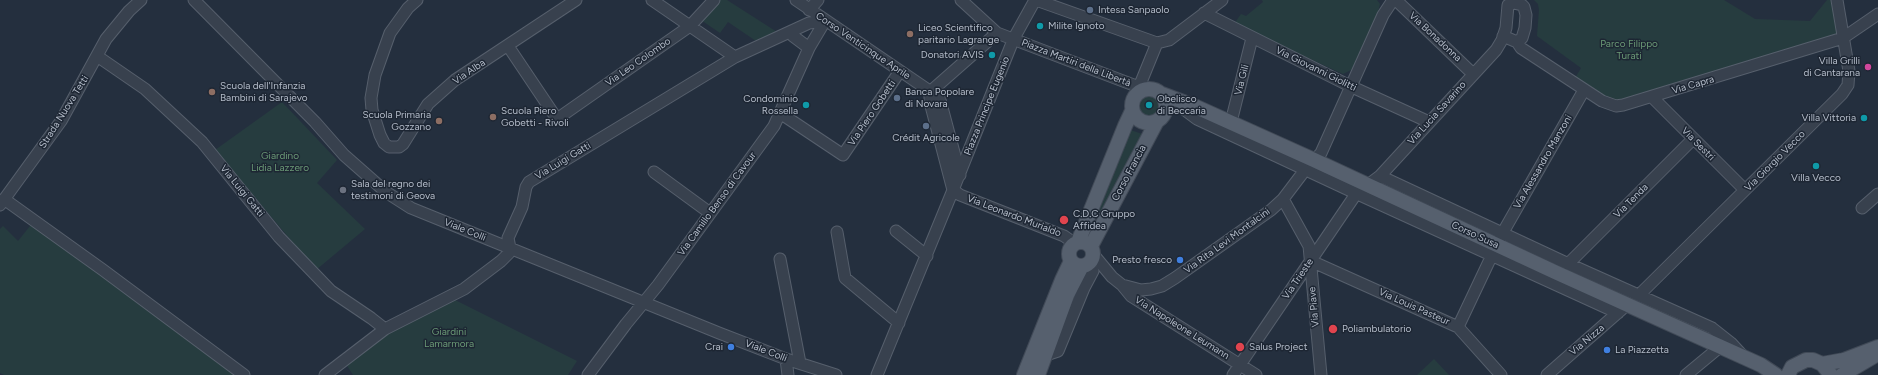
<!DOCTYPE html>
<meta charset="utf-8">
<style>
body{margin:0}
canvas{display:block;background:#242f3e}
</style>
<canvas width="1878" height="375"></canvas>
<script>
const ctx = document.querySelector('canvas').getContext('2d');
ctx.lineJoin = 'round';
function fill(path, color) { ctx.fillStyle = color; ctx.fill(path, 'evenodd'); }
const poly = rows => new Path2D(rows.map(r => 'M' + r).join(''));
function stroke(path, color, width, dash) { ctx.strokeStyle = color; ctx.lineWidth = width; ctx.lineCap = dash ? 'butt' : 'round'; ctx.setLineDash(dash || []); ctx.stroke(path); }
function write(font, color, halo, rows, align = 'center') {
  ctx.font = font + ' Figtree,sans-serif'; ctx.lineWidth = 3; ctx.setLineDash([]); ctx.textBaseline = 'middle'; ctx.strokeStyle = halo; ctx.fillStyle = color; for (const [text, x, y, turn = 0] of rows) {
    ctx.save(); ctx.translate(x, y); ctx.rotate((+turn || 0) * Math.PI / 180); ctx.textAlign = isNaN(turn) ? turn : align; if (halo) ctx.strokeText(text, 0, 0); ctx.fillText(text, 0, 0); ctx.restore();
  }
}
const green = poly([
 [718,0,727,0,777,32,756,41,728,22,720,33,701,20],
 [1262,0,1377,0,1380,4,1378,12,1383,15,1359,66,1343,74,1234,24,1241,14,1246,16,1263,2],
 [1534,0,1724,0,1755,19,1810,21,1827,0,1839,0,1847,28,1842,38,1612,103,1574,80,1581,68,1537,36,1539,10,1538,4],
 '1139 106a10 10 0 1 1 20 0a10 10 0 1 1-20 0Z',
 [282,102,337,160,317,183,365,229,316,270,215,150],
 [1128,129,1142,134,1102,211,1097,211],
 [34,221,235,375,4,375,0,373,0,229,3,226,18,241],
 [449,297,577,361,568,375,353,375,344,361,385,329],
 [1434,359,1449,375,1417,375]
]);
const minor = poly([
 [194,0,315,122,344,155,386,192,411,208,719,333,786,359,836,375],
 [417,0,408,8,390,33,375,75,371,98,372,110,380,135,384,143,389,147,399,147,403,144,428,104,455,80,576,0],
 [652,0,735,57],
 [796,0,937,96,940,100,960,175],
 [961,0,997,33,1123,81,1139,87,1141,90],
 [1036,0,1157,43,1169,40,1222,0],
 [1396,0,1473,74],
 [809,10,818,0],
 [1204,13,1350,86,1429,122],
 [791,32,793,36,809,48],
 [1517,42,1521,48,1602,101,1616,106,1623,105,1843,38,1878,14],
 [508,46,557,119,690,26,714,0],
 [97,56,145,89,202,142,279,237,331,291,371,318,385,329],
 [1139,87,1157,43],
 [1652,97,1745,190],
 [1185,110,1197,119,1349,190,1618,313],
 [780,113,843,155,900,71],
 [1231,122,1252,38],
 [654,172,710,213],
 [1380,176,1562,261,1712,328,1731,343,1742,355],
 [953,190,930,102,930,92,997,33],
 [953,190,960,195,1064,236,1074,243],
 [4,199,103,270,244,375],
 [1283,199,1309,246,1321,375],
 [0,205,61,121,106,39,129,11,141,0],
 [1862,208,1878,194],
 [896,231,927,256],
 [837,232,845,278,899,323],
 [1093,254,1112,277,1122,285,1131,296,1256,375],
 [780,259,800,363],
 [1311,261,1458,327,1501,375],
 [1568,264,1693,139],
 [1122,285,1141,290,1151,289,1162,286,1175,278,1271,210,1283,199,1305,170,1321,153,1383,15,1393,0],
 [1639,295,1842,94,1848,85,1849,71,1837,0],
 [1458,327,1502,234,1584,90],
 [1046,355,1058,351,1084,288,1093,271],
 [786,359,788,375],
 [325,375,385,329,464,289,501,261,509,253,510,248,508,238,522,207,526,187,529,182,735,57,809,23,825,21],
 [588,375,626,324,658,285,774,126,809,48,825,21],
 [877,375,953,190,1014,38,1035,0],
 [1233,375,1356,194,1380,176,1496,50,1502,40,1506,28,1508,5,1514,3,1522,5,1524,7,1526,15,1525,28,1522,38,1517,42,1503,36],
 [1547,375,1622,309],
 [1686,375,1721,346]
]);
const major = poly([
 '1132 106a17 17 0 1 1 34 0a17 17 0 1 1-34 0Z',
 [1162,94,1194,106,1314,160,1557,273,1761,365,1776,375],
 '1069 254a12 12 0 1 1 24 0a12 12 0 1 1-24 0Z',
 [1078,242,1125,126,1132,111],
 [1091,246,1157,121],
 [1822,364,1844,360,1878,347],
 [1024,375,1062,280,1071,261],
 [1038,375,1067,295,1082,266],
 [1788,375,1792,367,1806,360,1813,360,1822,364,1831,375],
 [1842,375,1876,355]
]);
const markers = [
 [1090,10,4,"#5c6f8a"],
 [1040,26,4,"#0f9aa8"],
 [910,34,4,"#8d6e63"],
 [992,55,4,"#0f9aa8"],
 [1868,67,4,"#d1479c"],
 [212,92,4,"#8d6e63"],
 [897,98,4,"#5c6f8a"],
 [806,105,4,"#0f9aa8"],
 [1149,105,4,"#0f9aa8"],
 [493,117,4,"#8d6e63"],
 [1864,118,4,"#0f9aa8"],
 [439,121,4,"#8d6e63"],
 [926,126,4,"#5c6f8a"],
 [1816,166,4,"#0f9aa8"],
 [343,190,4,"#6b7280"],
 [1064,220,5,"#e0444e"],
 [1180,260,4,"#3f7fe0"],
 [1333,329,5,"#e0444e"],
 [731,347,4,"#3f7fe0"],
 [1240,347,5,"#e0444e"],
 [1607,350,4,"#3f7fe0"]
];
const poiNames = [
 ["Intesa Sanpaolo",1098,10],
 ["Milite Ignoto",1048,26],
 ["Liceo Scientifico",918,28],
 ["paritario Lagrange",918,40],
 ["Donatori AVIS",984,55,"right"],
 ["Villa Grilli",1860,61,"right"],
 ["di Cantarana",1860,73,"right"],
 ["Scuola dell'Infanzia",220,86],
 ["Bambini di Sarajevo",220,98],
 ["Banca Popolare",905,92],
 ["di Novara",905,104],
 ["Condominio",798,99,"right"],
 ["Rossella",798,111,"right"],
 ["Obelisco",1157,99],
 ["di Beccaria",1157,111],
 ["Scuola Piero",501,111],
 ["Gobetti - Rivoli",501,123],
 ["Scuola Primaria",431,115,"right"],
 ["Gozzano",431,127,"right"],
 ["Villa Vittoria",1856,118,"right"],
 ["Crédit Agricole",926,138,"center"],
 ["Villa Vecco",1816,178,"center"],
 ["Sala del regno dei",351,184],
 ["testimoni di Geova",351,196],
 ["C.D.C Gruppo",1073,214],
 ["Affidea",1073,226],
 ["Presto fresco",1172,260,"right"],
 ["Poliambulatorio",1342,329],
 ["Crai",723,347,"right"],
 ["Salus Project",1249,347],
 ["La Piazzetta",1615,350]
];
const streetNames = [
 ["Via Bonadonna",1435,37,43],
 ["Corso Venticinque Aprile",863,46,34],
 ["Via Leo Colombo",638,62,-35],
 ["Piazza Martiri della Libertà",1076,63,21],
 ["Via Giovanni Giolitti",1316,69,26],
 ["Via Alba",469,72,-34],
 ["Via Gili",1242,80,-76],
 ["Via Capra",1693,85,-16],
 ["Piazza Principe Eugenio",987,106,-68],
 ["Strada Nuova Tetti",64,112,-58],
 ["Via Piero Gobetti",872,113,-56],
 ["Via Lucia Savarino",1437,113,-48],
 ["Via Sestri",1698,144,45],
 ["Via Luigi Gatti",563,161,-31],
 ["Via Giorgio Vecco",1775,161,-45],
 ["Via Alessandro Manzoni",1543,162,-60],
 ["Corso Francia",1129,173,-62],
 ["Via Luigi Gatti",242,191,51],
 ["Via Tenda",1631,201,-45],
 ["Via Camillo Benso di Cavour",717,204,-54],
 ["Via Leonardo Murialdo",1014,216,21],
 ["Viale Colli",465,230,22],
 ["Corso Susa",1475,235,25],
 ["Via Rita Levi Montalcini",1227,241,-36],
 ["Via Trieste",1298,279,-56],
 ["Via Piave",1314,307,-95],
 ["Via Louis Pasteur",1414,307,24],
 ["Via Napoleone Leumann",1182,328,32],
 ["Via Nizza",1587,340,-40],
 ["Viale Colli",766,351,21]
];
const parkNames = [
 ["Parco Filippo",1629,44],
 ["Turati",1629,56],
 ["Giardino",280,156],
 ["Lidia Lazzero",280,168],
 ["Giardini",449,332],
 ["Lamarmora",449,344]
];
fill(green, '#263c3f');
stroke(minor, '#565f6c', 13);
stroke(major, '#414a57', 16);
stroke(minor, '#38414e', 11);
stroke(major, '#56606e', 14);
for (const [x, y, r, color] of markers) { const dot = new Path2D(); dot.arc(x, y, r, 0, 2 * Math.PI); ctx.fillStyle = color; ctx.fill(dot); stroke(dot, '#1d2633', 1.5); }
write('10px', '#b4bcc9', '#1d2633', poiNames, 'left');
write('10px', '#b4bcc9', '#1d2633', streetNames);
write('10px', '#6b9a76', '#1d2633', parkNames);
</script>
